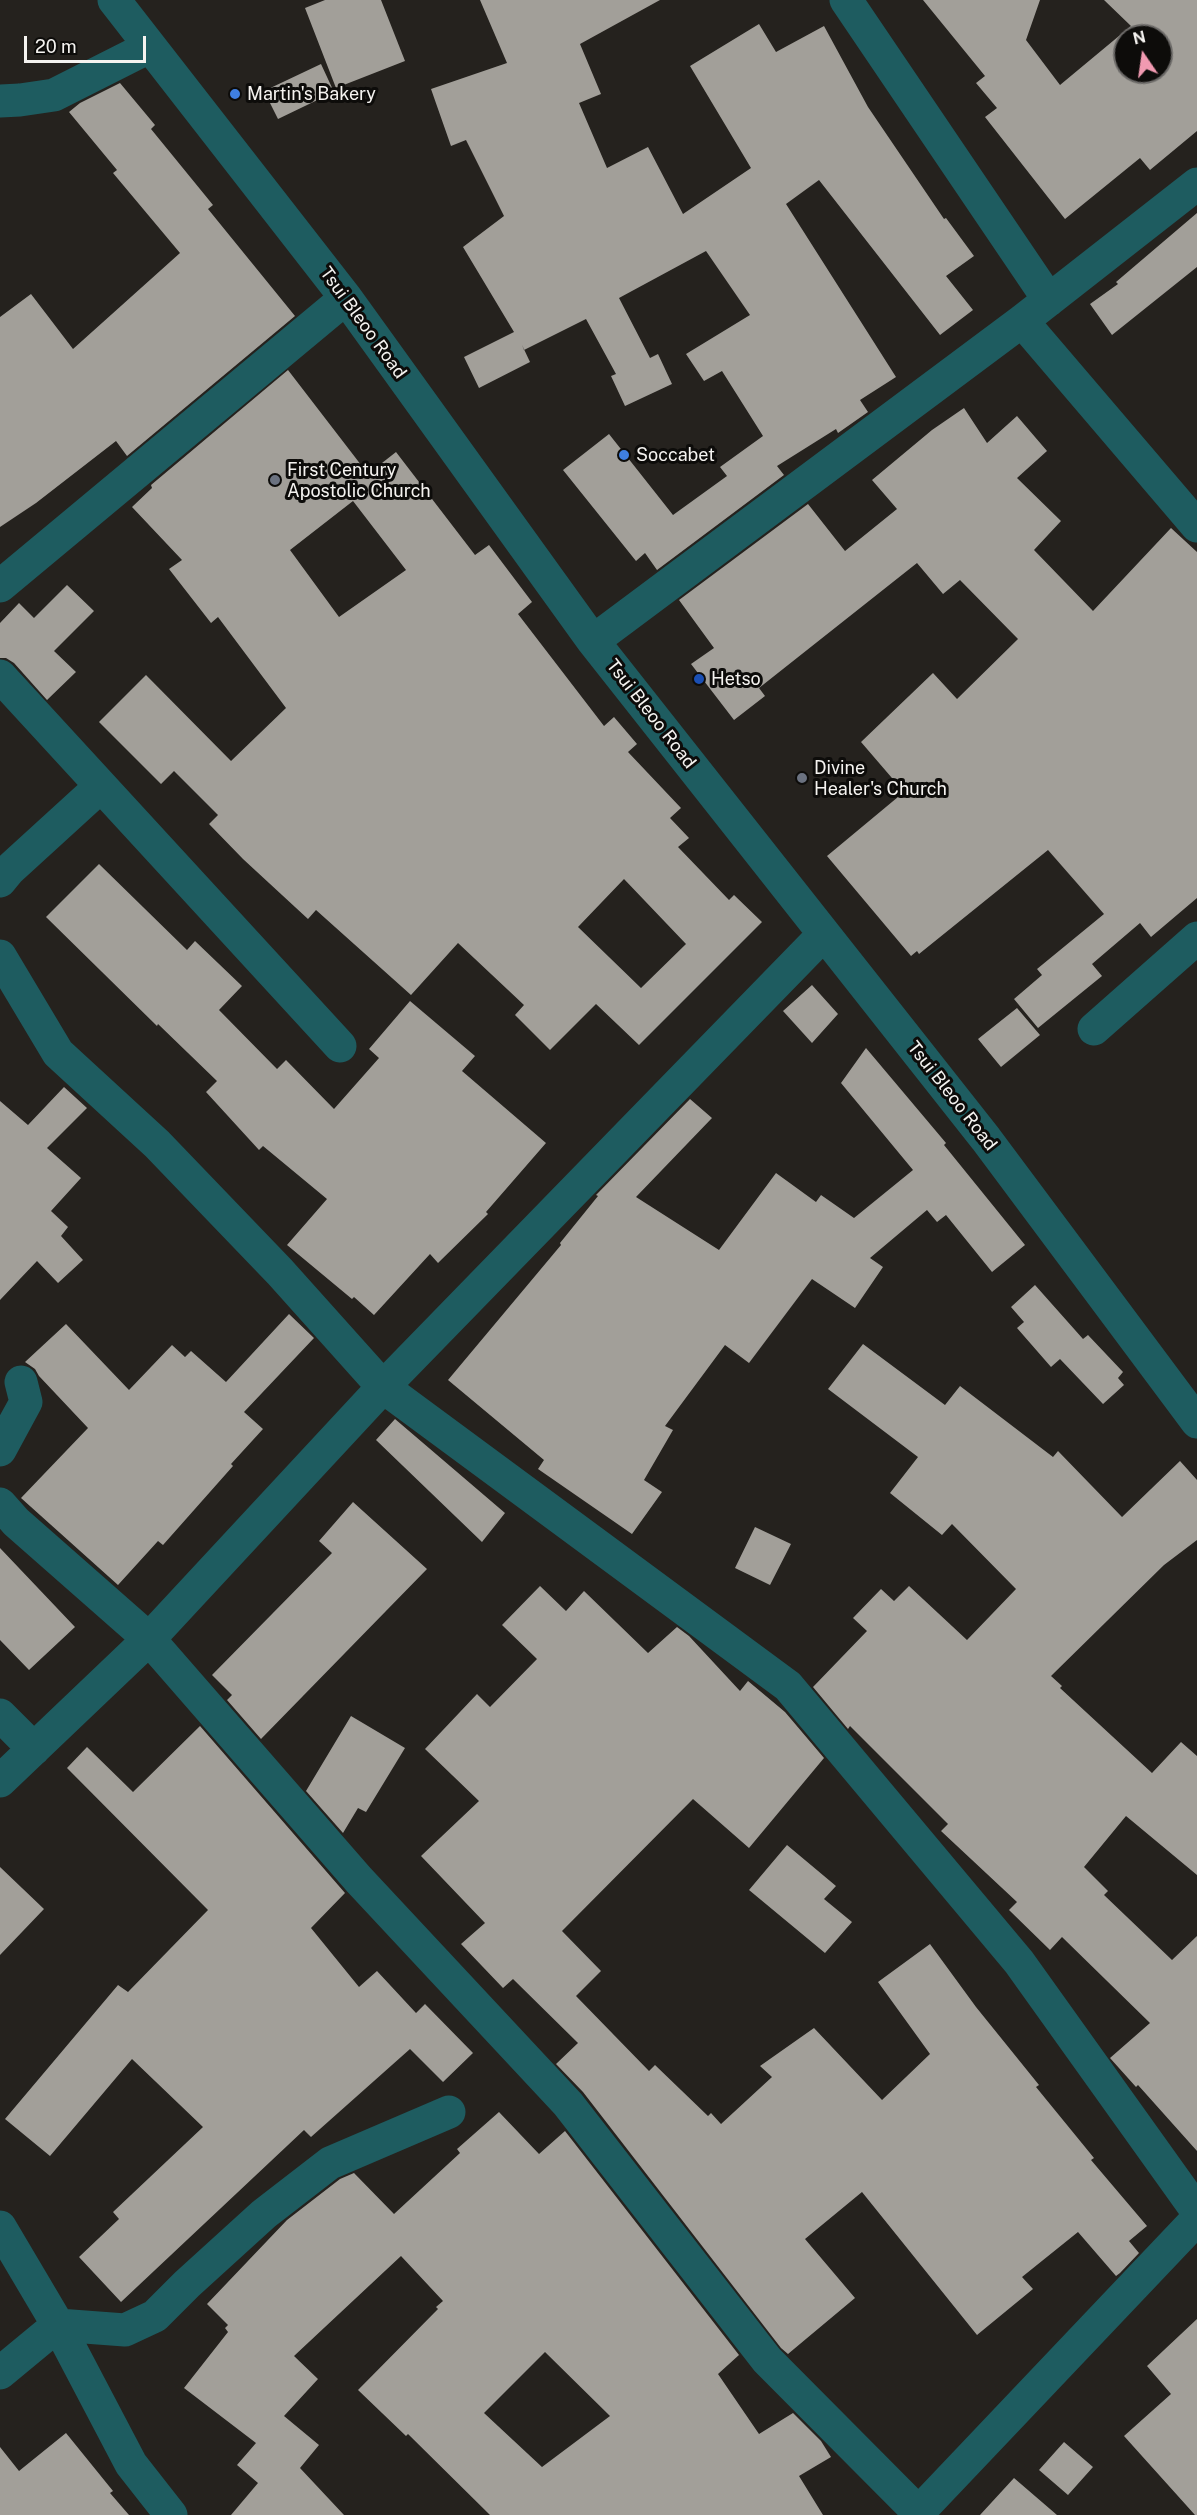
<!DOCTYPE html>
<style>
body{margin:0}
#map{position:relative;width:1197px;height:2515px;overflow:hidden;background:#25221e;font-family:"Public Sans",sans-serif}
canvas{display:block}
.north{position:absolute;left:1113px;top:24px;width:60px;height:60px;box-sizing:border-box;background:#0d0c0a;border:2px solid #6a6866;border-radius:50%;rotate:347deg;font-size:16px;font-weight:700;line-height:24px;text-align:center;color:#f5f3f0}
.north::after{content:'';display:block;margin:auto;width:21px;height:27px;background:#f19ab1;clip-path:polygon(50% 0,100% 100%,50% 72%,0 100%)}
.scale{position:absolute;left:24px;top:36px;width:122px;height:27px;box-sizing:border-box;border:3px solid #f5f3f0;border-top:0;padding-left:8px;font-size:18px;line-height:21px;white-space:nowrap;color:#f5f3f0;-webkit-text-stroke:4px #0d0c0a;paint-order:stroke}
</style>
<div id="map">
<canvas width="1197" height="2515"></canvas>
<div class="north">N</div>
<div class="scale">20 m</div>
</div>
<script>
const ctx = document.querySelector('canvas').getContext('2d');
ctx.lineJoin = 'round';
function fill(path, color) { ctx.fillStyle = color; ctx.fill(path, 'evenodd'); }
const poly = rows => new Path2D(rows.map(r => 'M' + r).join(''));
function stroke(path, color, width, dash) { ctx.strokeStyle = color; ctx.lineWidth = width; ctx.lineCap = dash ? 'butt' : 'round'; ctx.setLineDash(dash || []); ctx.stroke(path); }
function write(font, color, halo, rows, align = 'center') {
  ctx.font = font + ' "Public Sans",sans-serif'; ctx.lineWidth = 6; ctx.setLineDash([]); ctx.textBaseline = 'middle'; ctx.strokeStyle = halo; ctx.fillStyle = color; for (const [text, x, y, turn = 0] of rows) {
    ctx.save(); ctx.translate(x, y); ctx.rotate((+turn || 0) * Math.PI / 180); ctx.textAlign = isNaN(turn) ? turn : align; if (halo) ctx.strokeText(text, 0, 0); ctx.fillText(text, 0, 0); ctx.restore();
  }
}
const building = poly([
 [325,0,381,0,405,61,336,88,305,8],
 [480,0,660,0,580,44,601,94,579,103,607,168,648,147,683,214,751,168,690,66,759,24,776,52,824,26,868,107,944,219,946,218,974,256,946,276,973,310,940,335,819,180,786,204,896,377,860,400,868,412,838,433,836,429,777,466,784,475,657,570,645,553,636,561,563,470,609,434,673,515,727,476,720,467,763,436,722,371,704,381,686,354,750,315,706,251,619,298,650,358,658,354,672,384,625,406,611,376,616,374,586,319,524,350,522,345,530,362,479,388,464,357,514,332,463,247,504,216,466,140,451,146,431,89,507,63],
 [923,0,1040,0,1026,40,1060,85,1131,26,1104,0,1197,0,1197,131,1150,170,1140,158,1065,219,985,117,997,108,976,83,985,76],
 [1125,36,1161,36,1161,72,1125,72],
 [321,64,334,92,278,119,264,91],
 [120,83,155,125,151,129,213,205,208,209,295,316,127,456,116,441,36,503,0,527,0,317,31,294,73,349,180,253,113,173,117,170,69,112,80,103],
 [1197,213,1197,267,1112,335,1090,304,1118,284,1116,282],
 [288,370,368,474,396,452,475,555,489,545,532,602,518,614,604,726,614,717,637,744,628,752,681,808,670,818,689,838,678,847,729,900,734,895,762,922,639,1045,596,1004,550,1050,515,1015,524,1005,458,943,411,995,316,910,308,919,243,859,209,824,218,815,174,771,161,784,99,722,146,675,231,761,286,708,218,617,211,623,169,569,182,560,132,507,152,488,151,485],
 [353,501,406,570,339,617,290,550],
 [624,879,686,944,641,988,578,927],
 [964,408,987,443,1017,416,1047,451,1017,478,1061,521,1034,550,1093,611,1171,528,1197,552,1197,898,1151,937,1140,923,1092,964,1102,976,1038,1028,1014,999,1042,975,1037,969,1104,914,1048,850,919,954,917,951,911,956,827,856,904,792,861,742,933,673,957,699,1018,639,960,580,943,594,917,563,759,688,765,696,734,720,691,664,714,648,679,600,808,504,845,551,897,509,872,480,932,430],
 [67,585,94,611,54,651,76,672,47,700,14,663,6,658,0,658,0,623,19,603,34,618],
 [99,864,187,950,195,941,242,986,219,1010,277,1069,286,1060,334,1109,379,1058,369,1049,410,1001,475,1056,462,1071,546,1143,486,1212,488,1214,438,1263,430,1254,374,1315,354,1297,352,1299,287,1245,327,1199,263,1146,259,1150,206,1092,217,1081,158,1024,157,1026,46,917],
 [812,985,838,1014,812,1043,783,1011],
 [1017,1008,1040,1035,1001,1067,978,1039],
 [866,1048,946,1143,944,1145,1025,1245,992,1272,946,1215,937,1222,927,1210,870,1258,883,1267,855,1308,812,1279,749,1363,725,1345,665,1426,673,1430,644,1480,662,1492,632,1534,538,1469,544,1460,448,1380,561,1245,560,1243,598,1196,596,1195,690,1099,712,1118,636,1197,719,1250,776,1173,816,1202,821,1195,854,1218,913,1170,841,1083],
 [64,1087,87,1108,47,1148,81,1178,51,1211,68,1227,61,1236,83,1260,58,1283,37,1261,0,1300,0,1101,28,1125],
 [1035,1285,1083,1339,1088,1335,1123,1372,1118,1378,1124,1385,1103,1404,1060,1359,1051,1367,1017,1328,1024,1322,1011,1307],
 [289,1314,314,1338,244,1412,263,1429,231,1464,233,1466,163,1545,158,1541,118,1585,21,1498,88,1428,39,1376,35,1369,25,1362,66,1324,129,1390,172,1345,185,1357,191,1351,226,1382],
 [863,1344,945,1405,960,1386,1053,1457,1058,1451,1122,1517,1180,1461,1197,1480,1197,1540,1164,1565,1051,1676,1062,1686,1060,1688,1152,1773,1181,1742,1197,1756,1197,1875,1126,1816,1084,1867,1108,1891,1104,1895,1172,1960,1197,1936,1197,2151,1138,2085,1136,2087,1110,2058,1150,2023,1062,1937,1050,1950,1009,1910,1017,1902,941,1831,948,1824,850,1726,848,1729,813,1687,867,1631,853,1618,881,1589,894,1601,909,1586,967,1640,1016,1589,952,1524,942,1535,890,1493,918,1457,828,1389],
 [395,1419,505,1513,482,1542,376,1440],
 [353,1502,427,1569,261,1739,227,1700,232,1695,212,1675,332,1553,319,1541],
 [755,1527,791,1544,770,1585,735,1568],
 [0,1548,75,1627,29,1670,0,1640],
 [540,1586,566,1611,584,1591,648,1653,677,1627,689,1636,740,1691,748,1681,785,1712,824,1758,749,1848,693,1799,562,1931,601,1971,576,1996,649,2071,655,2065,708,2116,711,2113,721,2124,772,2077,760,2066,814,2028,882,2100,930,2054,878,1982,930,1944,976,2007,1039,2085,1036,2087,1094,2158,1091,2160,1147,2226,1129,2241,1139,2253,1120,2273,1116,2276,1078,2232,1022,2277,1033,2289,977,2335,862,2192,805,2239,855,2298,788,2354,781,2348,583,2092,556,2064,578,2043,513,1979,503,1988,461,1944,485,1923,421,1856,479,1801,425,1749,477,1694,490,1707,537,1659,502,1625],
 [351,1716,405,1748,366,1812,358,1808,343,1833,306,1791],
 [200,1726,345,1893,311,1928,359,1987,377,1971,416,2013,425,2004,473,2053,443,2082,410,2049,311,2137,304,2130,121,2302,79,2257,119,2219,113,2212,203,2127,132,2059,50,2156,5,2119,118,1985,128,1992,208,1910,67,1768,87,1747,133,1792],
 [787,1845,836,1886,824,1899,852,1922,825,1953,749,1890],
 [0,1867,44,1909,0,1955],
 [499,2112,539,2154,565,2131,739,2355,718,2374,759,2434,793,2413,821,2441,831,2457,799,2476,823,2515,490,2515,408,2434,406,2436,358,2390,438,2309,436,2307,443,2301,401,2256,294,2356,318,2379,284,2416,319,2445,300,2468,344,2515,231,2515,258,2483,237,2465,256,2443,184,2388,228,2332,225,2328,228,2325,207,2304,287,2220,340,2179,354,2173,394,2214,460,2153,457,2149],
 [545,2352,610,2416,542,2467,484,2413],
 [1197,2319,1197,2515,1195,2515,1124,2436,1171,2394,1147,2366],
 [66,2433,113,2491,110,2493,129,2515,0,2515,0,2447,19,2471],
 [1064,2442,1093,2467,1068,2495,1039,2470],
 [1014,2478,1057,2515,980,2515]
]);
const minor = poly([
 [114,0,346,298,593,641,986,1139,1197,1422],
 [846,0,1049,300],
 [0,101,20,100,54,95,149,47],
 [1022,321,1197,526],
 [0,586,346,298],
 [593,641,1022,321,1197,184],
 [0,676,340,1046],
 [0,881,9,870,101,786],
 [0,956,58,1053,157,1144,280,1272,383,1387,788,1686,1019,1962,1197,2211],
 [1094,1029,1197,938],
 [0,1450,26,1402,21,1382],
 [0,1504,16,1522,149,1639,359,1880,568,2104,767,2360,918,2512],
 [0,1715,34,1749],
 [0,1781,149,1639,383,1387,824,934],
 [0,2227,58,2325,131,2464,171,2515],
 [0,2373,58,2325,125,2330,155,2316,187,2284,264,2214,330,2163,449,2112],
 [916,2515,1197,2219]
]);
const markers = [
 [235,94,6,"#3f7fe0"],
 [624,455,6,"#3f7fe0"],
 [275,480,6,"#6b7280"],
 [699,679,6,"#1a4fb4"],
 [802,778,6,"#6b7280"]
];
const poiNames = [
 ["Martin's Bakery",247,94],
 ["Soccabet",636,455],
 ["First Century",287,470],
 ["Apostolic Church",287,491],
 ["Hetso",711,679],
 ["Divine",814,768],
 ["Healer's Church",814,789]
];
const streetNames = [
 ["Tsui Bleoo Road",363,323,54],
 ["Tsui Bleoo Road",651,714,52],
 ["Tsui Bleoo Road",952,1096,52]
];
fill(building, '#a29f99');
stroke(minor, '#1e5c60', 33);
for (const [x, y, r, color] of markers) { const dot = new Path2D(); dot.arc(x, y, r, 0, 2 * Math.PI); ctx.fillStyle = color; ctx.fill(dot); stroke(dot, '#0d0c0a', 2); }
write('18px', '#f5f3f0', '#0d0c0a', poiNames, 'left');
write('18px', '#f5f3f0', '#0d0c0a', streetNames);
</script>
